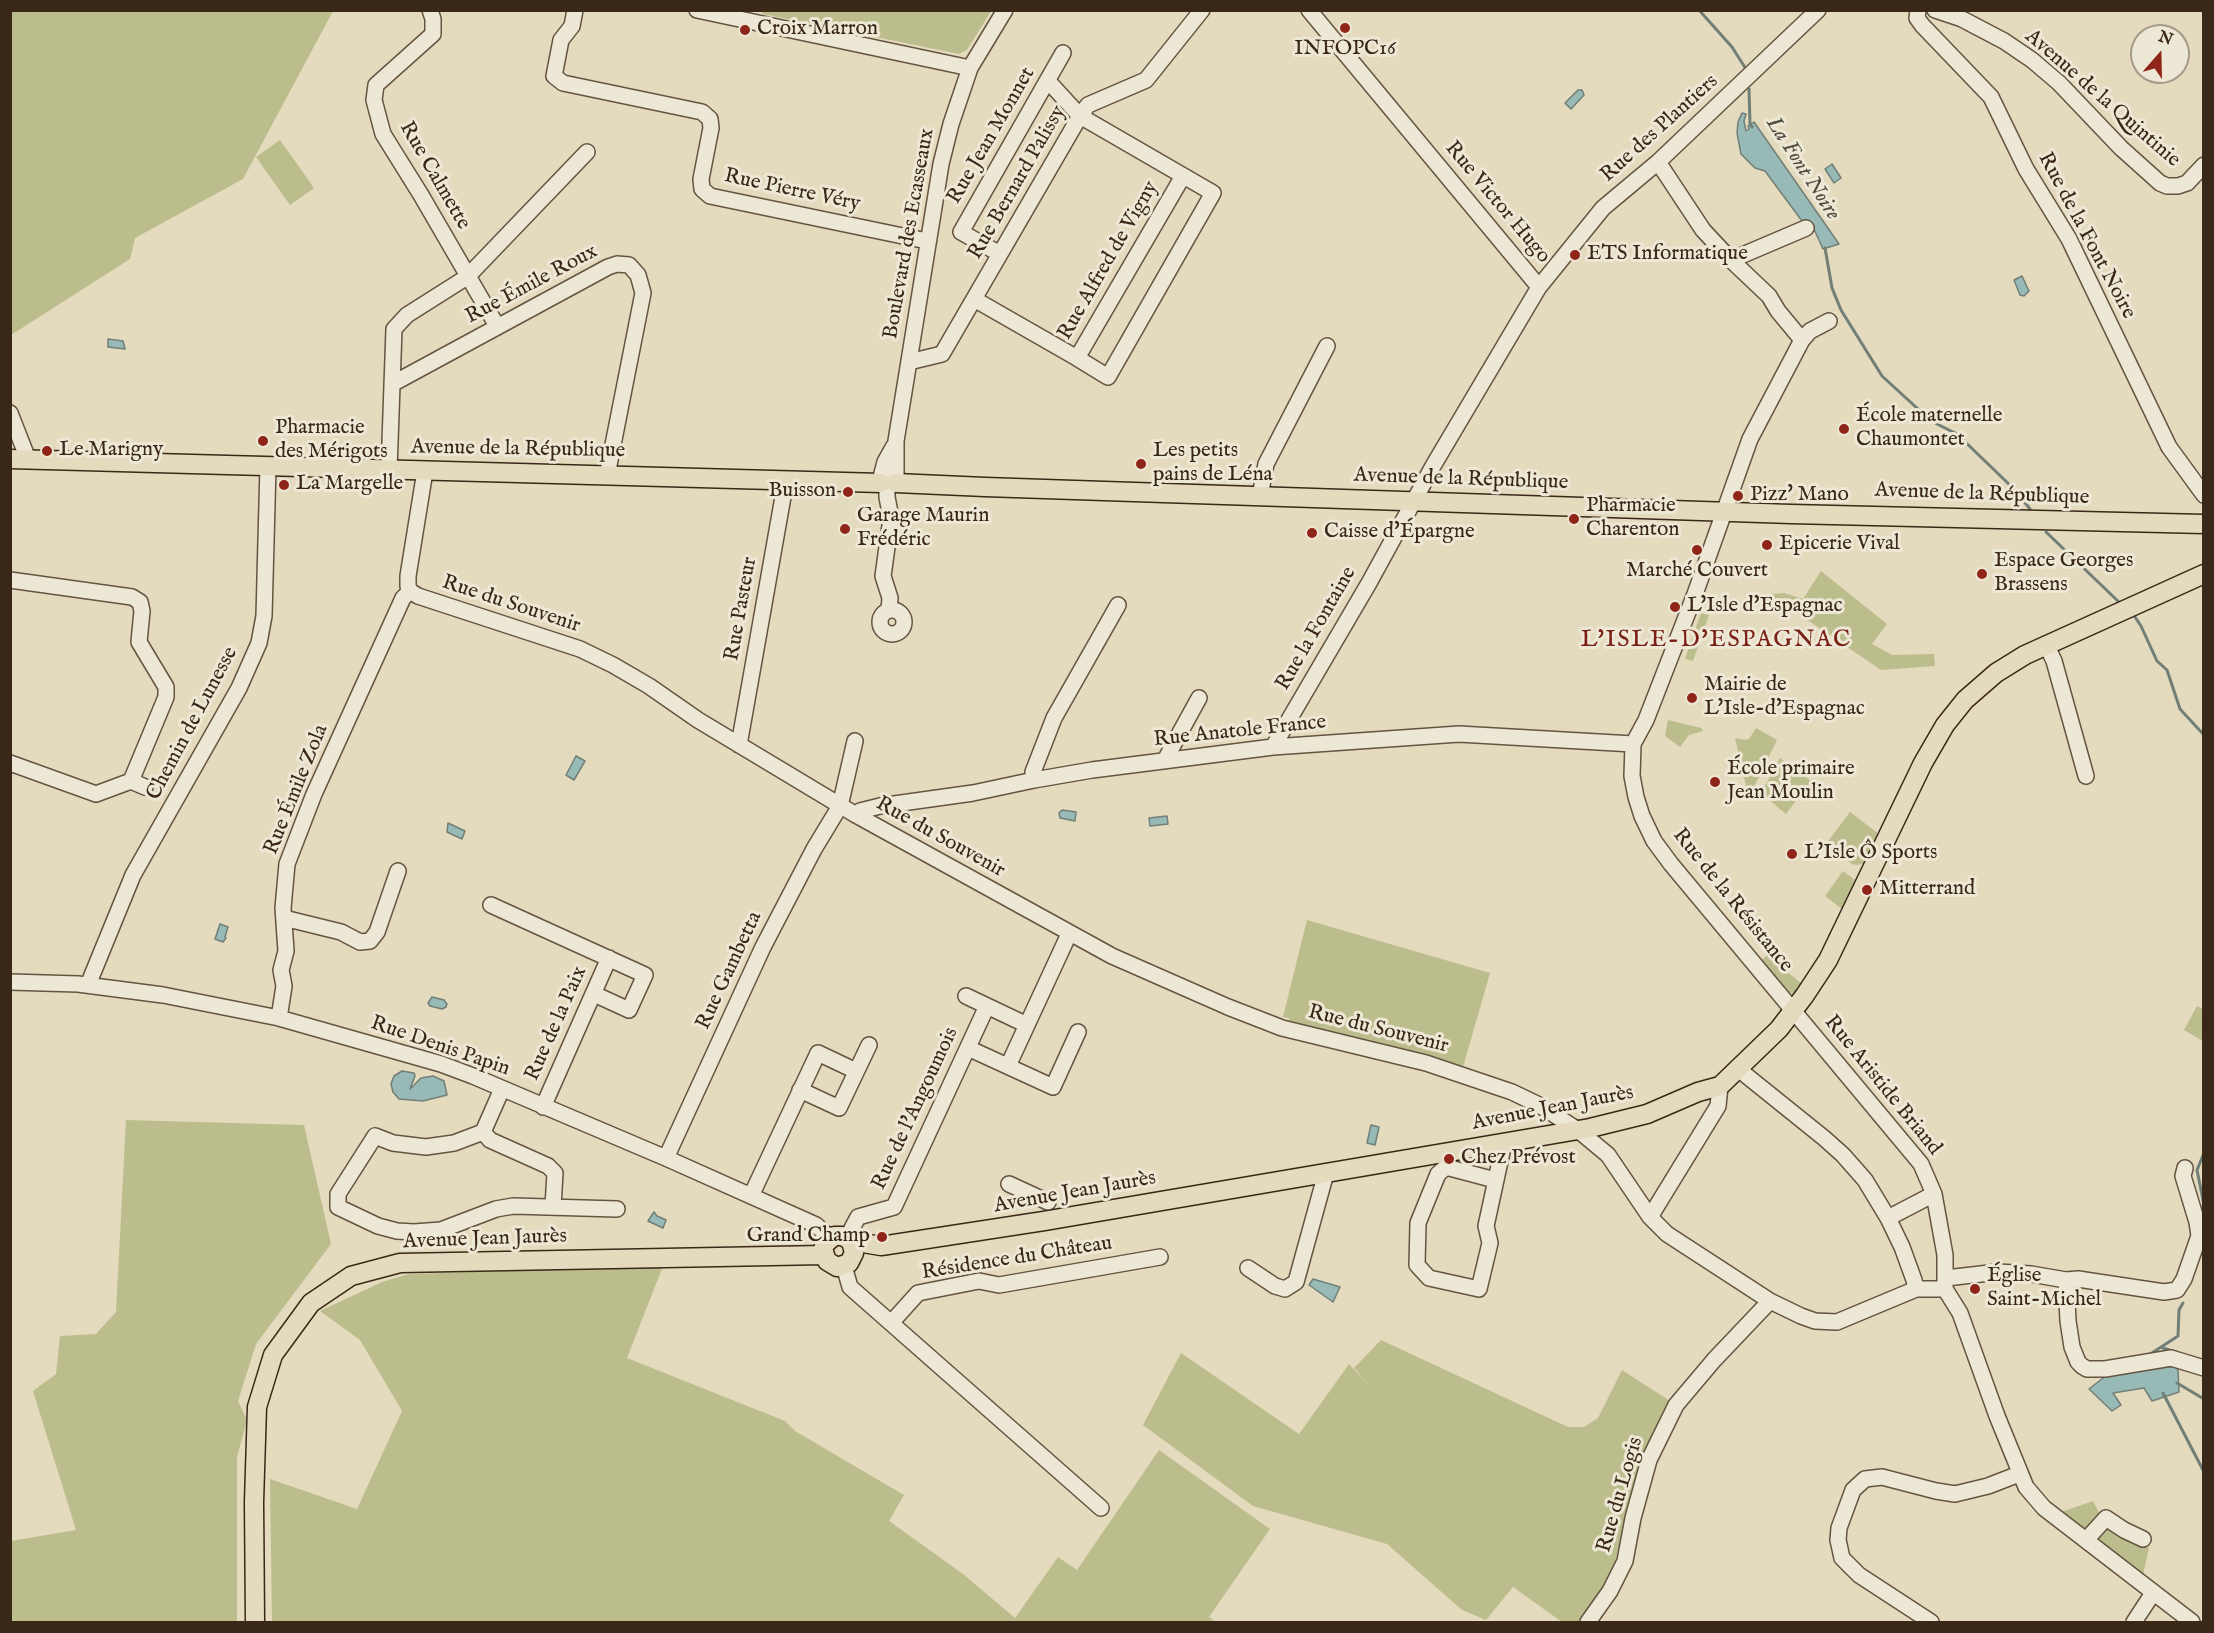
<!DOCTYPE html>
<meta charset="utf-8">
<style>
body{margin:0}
#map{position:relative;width:2214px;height:1633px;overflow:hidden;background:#e4dabe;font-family:"IM FELL English",serif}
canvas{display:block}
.frame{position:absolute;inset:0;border:12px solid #392717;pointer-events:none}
.north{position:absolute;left:2130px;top:24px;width:60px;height:60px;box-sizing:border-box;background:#ede7d5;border:2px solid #a59a89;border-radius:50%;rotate:20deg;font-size:16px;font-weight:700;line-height:24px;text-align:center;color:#392717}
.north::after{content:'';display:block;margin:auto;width:21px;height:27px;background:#8f2418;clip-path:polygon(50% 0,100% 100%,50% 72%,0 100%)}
</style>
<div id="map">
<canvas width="2214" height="1633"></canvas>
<div class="frame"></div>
<div class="north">N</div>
</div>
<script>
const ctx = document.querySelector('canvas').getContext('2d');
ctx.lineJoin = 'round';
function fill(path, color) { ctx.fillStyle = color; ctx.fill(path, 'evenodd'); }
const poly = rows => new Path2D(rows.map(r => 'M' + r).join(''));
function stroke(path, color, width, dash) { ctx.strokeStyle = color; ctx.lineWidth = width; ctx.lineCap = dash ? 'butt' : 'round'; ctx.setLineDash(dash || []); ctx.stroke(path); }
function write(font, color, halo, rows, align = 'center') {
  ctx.font = font + ' "IM FELL English",serif'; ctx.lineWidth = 6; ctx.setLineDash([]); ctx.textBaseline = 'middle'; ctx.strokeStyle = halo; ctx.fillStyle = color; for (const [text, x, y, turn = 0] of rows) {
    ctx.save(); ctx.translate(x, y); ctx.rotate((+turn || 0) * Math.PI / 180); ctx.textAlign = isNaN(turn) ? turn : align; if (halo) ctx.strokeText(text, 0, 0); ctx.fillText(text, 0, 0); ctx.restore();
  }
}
const green = poly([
 [11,10,333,11,243,179,135,238,130,259,11,335],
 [761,11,762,10,991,11,967,50,959,54,763,14],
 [280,140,314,188,290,205,256,157],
 [1821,571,1887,624,1872,644,1892,655,1934,654,1935,666,1881,670,1775,598,1772,607,1760,604,1763,595,1784,593,1803,599],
 [1701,613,1709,615,1693,661,1685,659],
 [1668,720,1701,728,1703,731,1689,735,1680,747,1665,736],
 [1756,728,1777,740,1753,789,1747,790,1735,738,1745,740,1749,739],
 [1780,758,1811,781,1786,814,1768,799,1764,788],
 [1850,812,1879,834,1864,863,1857,865,1852,864,1826,844],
 [1843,871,1855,880,1842,909,1825,896],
 [1307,920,1490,973,1463,1067,1289,1023,1289,1018,1283,1017],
 [1767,955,1802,984,1797,992,1791,993,1786,991,1761,961],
 [2197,1006,2203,1009,2203,1041,2184,1030],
 [126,1120,304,1125,331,1244,256,1344,238,1401,247,1420,237,1457,237,1622,11,1622,11,1541,76,1530,33,1391,56,1374,60,1336,96,1334,116,1312],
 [663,1266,627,1358,785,1421,795,1431,904,1495,889,1521,963,1574,1015,1618,1058,1557,1077,1570,1159,1450,1270,1529,1209,1617,1216,1622,272,1622,270,1479,357,1509,402,1411,360,1340,320,1311,382,1282,409,1274],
 [1381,1340,1568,1427,1584,1427,1598,1418,1622,1370,1673,1403,1631,1508,1609,1581,1591,1610,1579,1622,1562,1622,1513,1587,1486,1620,1462,1610,1387,1544,1253,1506,1143,1425,1181,1353,1299,1434,1349,1364,1372,1388,1354,1368],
 [2093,1501,2101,1516,2084,1530,2061,1512],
 [2104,1528,2109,1528,2149,1548,2143,1575,2098,1541,2098,1536]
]);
const water = poly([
 [1578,90,1582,90,1584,95,1571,109,1565,103,1578,90],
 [1742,113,1746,114,1744,121,1746,131,1749,129,1748,126,1754,122,1839,244,1823,249,1813,227,1805,225,1765,171,1755,168,1741,154,1737,133,1738,122,1742,113],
 [1832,164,1841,178,1834,183,1825,169,1832,164],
 [2022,276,2029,291,2024,296,2020,295,2014,280,2022,276],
 [108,339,123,341,125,349,108,347,108,339],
 [576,756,585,761,574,780,566,775,576,756],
 [1062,810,1076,812,1075,821,1060,818,1059,813,1062,810],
 [1167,816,1168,824,1150,826,1149,818,1167,816],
 [448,823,465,831,462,839,447,832,448,823],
 [220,924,228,927,225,937,226,938,223,942,215,939,220,924],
 [432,997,444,1000,447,1004,446,1007,442,1009,430,1006,428,1003,432,997],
 [402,1071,414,1073,415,1076,410,1089,421,1078,433,1076,444,1081,447,1095,423,1101,399,1099,393,1092,391,1084,394,1076,402,1071],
 [1371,1125,1379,1127,1375,1145,1367,1143,1371,1125],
 [654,1212,657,1216,666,1220,663,1228,648,1221,654,1212],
 [1313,1279,1340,1287,1333,1302,1309,1285,1313,1279],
 [2175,1366,2178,1370,2179,1392,2152,1401,2144,1388,2113,1393,2121,1405,2112,1411,2089,1389,2107,1375,2175,1366]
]);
const stream = poly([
 [1699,10,1732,47,1746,69],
 [1749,89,1750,124,1752,127],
 [1825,248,1832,288,1841,310,1882,376,1918,409,1937,424,1957,434,2015,490,2030,509],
 [2046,532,2121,604],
 [2133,614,2141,626,2157,661,2167,670,2180,709,2204,735],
 [2204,1153,2197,1170,2204,1205],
 [2163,1348,2176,1352],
 [2153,1355,2152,1353,2178,1336,2179,1310,2183,1303],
 [2177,1383,2204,1399],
 [2163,1393,2204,1472]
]);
const minor = poly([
 [430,10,433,19,433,34,376,85,374,100,383,134,421,195,497,326],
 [575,10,572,26,561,40,554,76,563,83,702,112,710,119,711,128,701,179,702,189,710,196,927,241],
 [697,10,970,68],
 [1918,10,1917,18,1922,25,1991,97,2026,169,2069,239,2169,447,2204,495],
 [1935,10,1962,19,2004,41,2032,60,2059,83,2121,148,2160,183,2167,186,2178,186,2187,183,2204,165],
 [1048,81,1080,116,1213,193,1108,377,1077,358],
 [1658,162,1703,230,1731,260,1769,296,1778,311,1802,340],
 [1000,254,961,232,1063,53],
 [1731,260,1806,228],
 [1539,287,1603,208,1658,162,1818,10],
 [974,299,1077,358,1183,176],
 [1829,321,1810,331,1802,340,1750,439,1695,594,1646,720,1633,744,1632,776,1636,797,1642,816,1654,841,1671,864,1921,1164,1934,1194,1945,1255,1945,1289,1960,1313,1997,1416,2026,1487,2044,1508,2192,1622],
 [909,362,942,354,1080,116,1088,105,1146,80,1202,10],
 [392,384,608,267,617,264,629,265,638,275,643,293,609,465,609,475],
 [10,413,28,459],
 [389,470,394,329,407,315,467,277,587,152],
 [425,471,408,576,408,586,410,591,418,596,580,649,613,665,649,686,698,720,856,815,1112,956,1228,1007,1282,1028,1426,1063,1512,1092,1539,1105,1578,1130,1608,1155,1650,1217,1667,1234,1770,1301,1801,1316,1815,1321,1837,1322,1916,1289,1945,1289],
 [881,477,885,462,894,446],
 [896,477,896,441,941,164,951,124,970,68,1005,10],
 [887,488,887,497,891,518,883,576,890,598,889,610],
 [1260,496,1266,464,1327,346],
 [10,580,132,597,140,602,142,611,139,642,166,687,166,697,131,781],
 '880 622a12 12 0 1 1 24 0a12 12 0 1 1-24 0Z',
 [2046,644,2054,661,2086,776],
 [739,745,786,480],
 [1273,747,1369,583,1433,466,1539,287,1309,10],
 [1165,760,1199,698],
 [10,763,96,794,131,781],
 [1034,780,1033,772,1054,718,1118,605],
 [131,781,145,787],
 [856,815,860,811,880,806,973,793,1034,780,1092,770,1273,747,1459,734,1633,744],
 [491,905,645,975,629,1010,594,994],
 [284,918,341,932,360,942,370,941,377,932,398,871],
 [10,982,78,984,163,995,279,1018,441,1064,473,1076,666,1158,816,1225,830,1238],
 [88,985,133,875,239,688,259,643,264,616,268,466],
 [966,996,1027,1025],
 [279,1018,284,986,281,970,286,951,283,908,287,864,314,794,403,598,410,591],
 [968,1048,1053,1087,1078,1032],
 [1008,1066,1069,934],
 [1737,1068,1824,1138,1843,1155,1865,1180,1888,1218,1902,1247,1914,1280,1916,1289],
 [502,1089,483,1132,454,1143,426,1147,393,1143,375,1136,338,1194,338,1207,378,1226,397,1231,414,1232,441,1230,496,1209,513,1206,617,1209],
 [800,1090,839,1108,869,1045],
 [543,1107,609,958],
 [483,1132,490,1140,548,1166,555,1173,553,1206],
 [666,1158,763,947,814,849,840,806,855,741],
 [1495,1180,1446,1167,1438,1174,1418,1223,1417,1265,1429,1278,1479,1289,1490,1243,1486,1226,1504,1143],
 [1009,1184,1048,1202],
 [751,1196,818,1053,856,1071],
 [1650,1217,1718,1106,1720,1086],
 [1888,1218,1934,1194],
 [847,1238,858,1217,894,1207,987,1006],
 [844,1266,850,1287,1101,1508],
 [1248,1268,1275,1286,1285,1289,1296,1282,1326,1173],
 [1946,1278,1998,1272,2031,1274,2066,1280,2078,1279,2164,1292,2177,1290,2184,1279,2199,1236,2197,1222,2183,1176,2185,1168],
 [2066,1280,2068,1321,2072,1347,2078,1362,2082,1366,2087,1369,2105,1369,2171,1358,2204,1368],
 [891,1323,918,1293,979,1281,999,1285,1160,1257],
 [2086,1540,2106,1518,2124,1530,2143,1539],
 [1588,1622,1610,1591,1625,1561,1633,1518,1649,1460,1676,1405,1714,1360,1770,1301],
 [1931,1622,1859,1575,1842,1558,1838,1540,1839,1528,1853,1490,1865,1479,1882,1477,1936,1491,1955,1494,1988,1486,2019,1474],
 [2134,1622,2153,1593]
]);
const major = poly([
 [10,459,881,483],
 [896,483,985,487,1791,514,2204,524],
 [851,1241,854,1253,849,1263,837,1267,827,1261,823,1249,826,1243,834,1236,843,1236,851,1241,881,1246,1044,1221,1590,1128,1647,1114,1698,1092,1720,1086,1779,1029,1805,995,1828,960,1923,763,1945,725,1965,700,1996,673,2025,655,2204,574],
 [255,1622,254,1502,257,1407,273,1355,311,1303,351,1276,400,1263,824,1255]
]);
const markers = [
 [1345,28,6,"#8f2418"],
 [745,30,6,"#8f2418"],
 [1575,255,6,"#8f2418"],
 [1844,429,6,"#8f2418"],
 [263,441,6,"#8f2418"],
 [47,451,6,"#8f2418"],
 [1141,464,6,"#8f2418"],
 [284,485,6,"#8f2418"],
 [848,492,6,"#8f2418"],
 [1738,496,6,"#8f2418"],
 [1574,519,6,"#8f2418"],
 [845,529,6,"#8f2418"],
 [1312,533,6,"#8f2418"],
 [1767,545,6,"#8f2418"],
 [1697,550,6,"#8f2418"],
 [1982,574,6,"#8f2418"],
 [1675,607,6,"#8f2418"],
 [1692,698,6,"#8f2418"],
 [1715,782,6,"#8f2418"],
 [1792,854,6,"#8f2418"],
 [1867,890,6,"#8f2418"],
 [1449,1159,6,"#8f2418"],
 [882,1237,6,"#8f2418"],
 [1975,1289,6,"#8f2418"]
];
const poiNames = [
 ["Croix Marron",757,30],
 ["INFOPC16",1345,50,"center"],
 ["ETS Informatique",1587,255],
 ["École maternelle",1856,417],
 ["Chaumontet",1856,441],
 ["Pharmacie",275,429],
 ["des Mérigots",275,453],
 ["Le Marigny",59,451],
 ["Les petits",1153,452],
 ["pains de Léna",1153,476],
 ["La Margelle",296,485],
 ["Buisson",836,492,"right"],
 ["Pizz' Mano",1750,496],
 ["Pharmacie",1586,507],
 ["Charenton",1586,531],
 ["Garage Maurin",857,517],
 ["Frédéric",857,541],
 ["Caisse d'Épargne",1324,533],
 ["Epicerie Vival",1779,545],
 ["Espace Georges",1994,562],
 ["Brassens",1994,586],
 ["Marché Couvert",1697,572,"center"],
 ["L'Isle d'Espagnac",1687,607],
 ["Mairie de",1704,686],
 ["L'Isle-d'Espagnac",1704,710],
 ["École primaire",1727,770],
 ["Jean Moulin",1727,794],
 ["L'Isle Ô Sports",1804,854],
 ["Mitterrand",1879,890],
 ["Chez Prévost",1461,1159],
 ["Grand Champ",870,1237,"right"],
 ["Église",1987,1277],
 ["Saint-Michel",1987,1301]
];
const streetNames = [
 ["Avenue de la Quintinie",2102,99,41],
 ["Rue des Plantiers",1660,129,-42],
 ["Rue Jean Monnet",992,136,-60],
 ["Rue Calmette",434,176,60],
 ["Rue Bernard Palissy",1018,183,-60],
 ["Rue Pierre Véry",792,191,12],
 ["Rue Victor Hugo",1497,203,50],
 ["Boulevard des Ecasseaux",910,234,-80],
 ["Rue de la Font Noire",2086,236,62],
 ["Rue Alfred de Vigny",1109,261,-60],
 ["Rue Émile Roux",532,285,-28],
 ["Avenue de la République",518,450,1],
 ["Avenue de la République",1461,480,2],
 ["Avenue de la République",1982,495,2],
 ["Rue du Souvenir",511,605,18],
 ["Rue Pasteur",742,609,-80],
 ["Rue la Fontaine",1317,629,-60],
 ["Chemin de Lunesse",193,724,-62],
 ["Rue Anatole France",1240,732,-6],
 ["Rue Émile Zola",297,790,-68],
 ["Rue du Souvenir",940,838,29],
 ["Rue de la Résistance",1732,901,51],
 ["Rue Gambetta",730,971,-65],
 ["Rue de la Paix",557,1024,-66],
 ["Rue du Souvenir",1378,1030,14],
 ["Rue Denis Papin",440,1047,19],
 ["Rue Aristide Briand",1882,1086,51],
 ["Rue de l'Angoumois",916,1109,-65],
 ["Avenue Jean Jaurès",1553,1109,-11],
 ["Avenue Jean Jaurès",1075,1193,-10],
 ["Avenue Jean Jaurès",485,1240,-2],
 ["Résidence du Château",1017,1259,-9],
 ["Rue du Logis",1621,1495,-74]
];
const waterNames = [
 ["La Font Noire",1802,169,57]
];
const quarterNames = [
 ["L'ISLE-D'ESPAGNAC",1716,641]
];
fill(green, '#bcbd8c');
fill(water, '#97bab7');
stroke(water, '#717f77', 1.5);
stroke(stream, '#717f77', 3);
stroke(minor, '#645441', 18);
stroke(major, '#392717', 21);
stroke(minor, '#ede7d5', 15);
stroke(major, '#e4dabe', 18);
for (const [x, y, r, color] of markers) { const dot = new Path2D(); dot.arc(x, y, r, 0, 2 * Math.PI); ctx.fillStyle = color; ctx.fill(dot); stroke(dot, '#ede7d5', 2); }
write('21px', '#392717', '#ede7d5', poiNames, 'left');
write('21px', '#392717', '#ede7d5', streetNames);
write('italic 22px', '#504c3f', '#ede7d5', waterNames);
ctx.letterSpacing = '1.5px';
write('24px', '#7a1f14', '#ede7d5', quarterNames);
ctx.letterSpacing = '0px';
</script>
